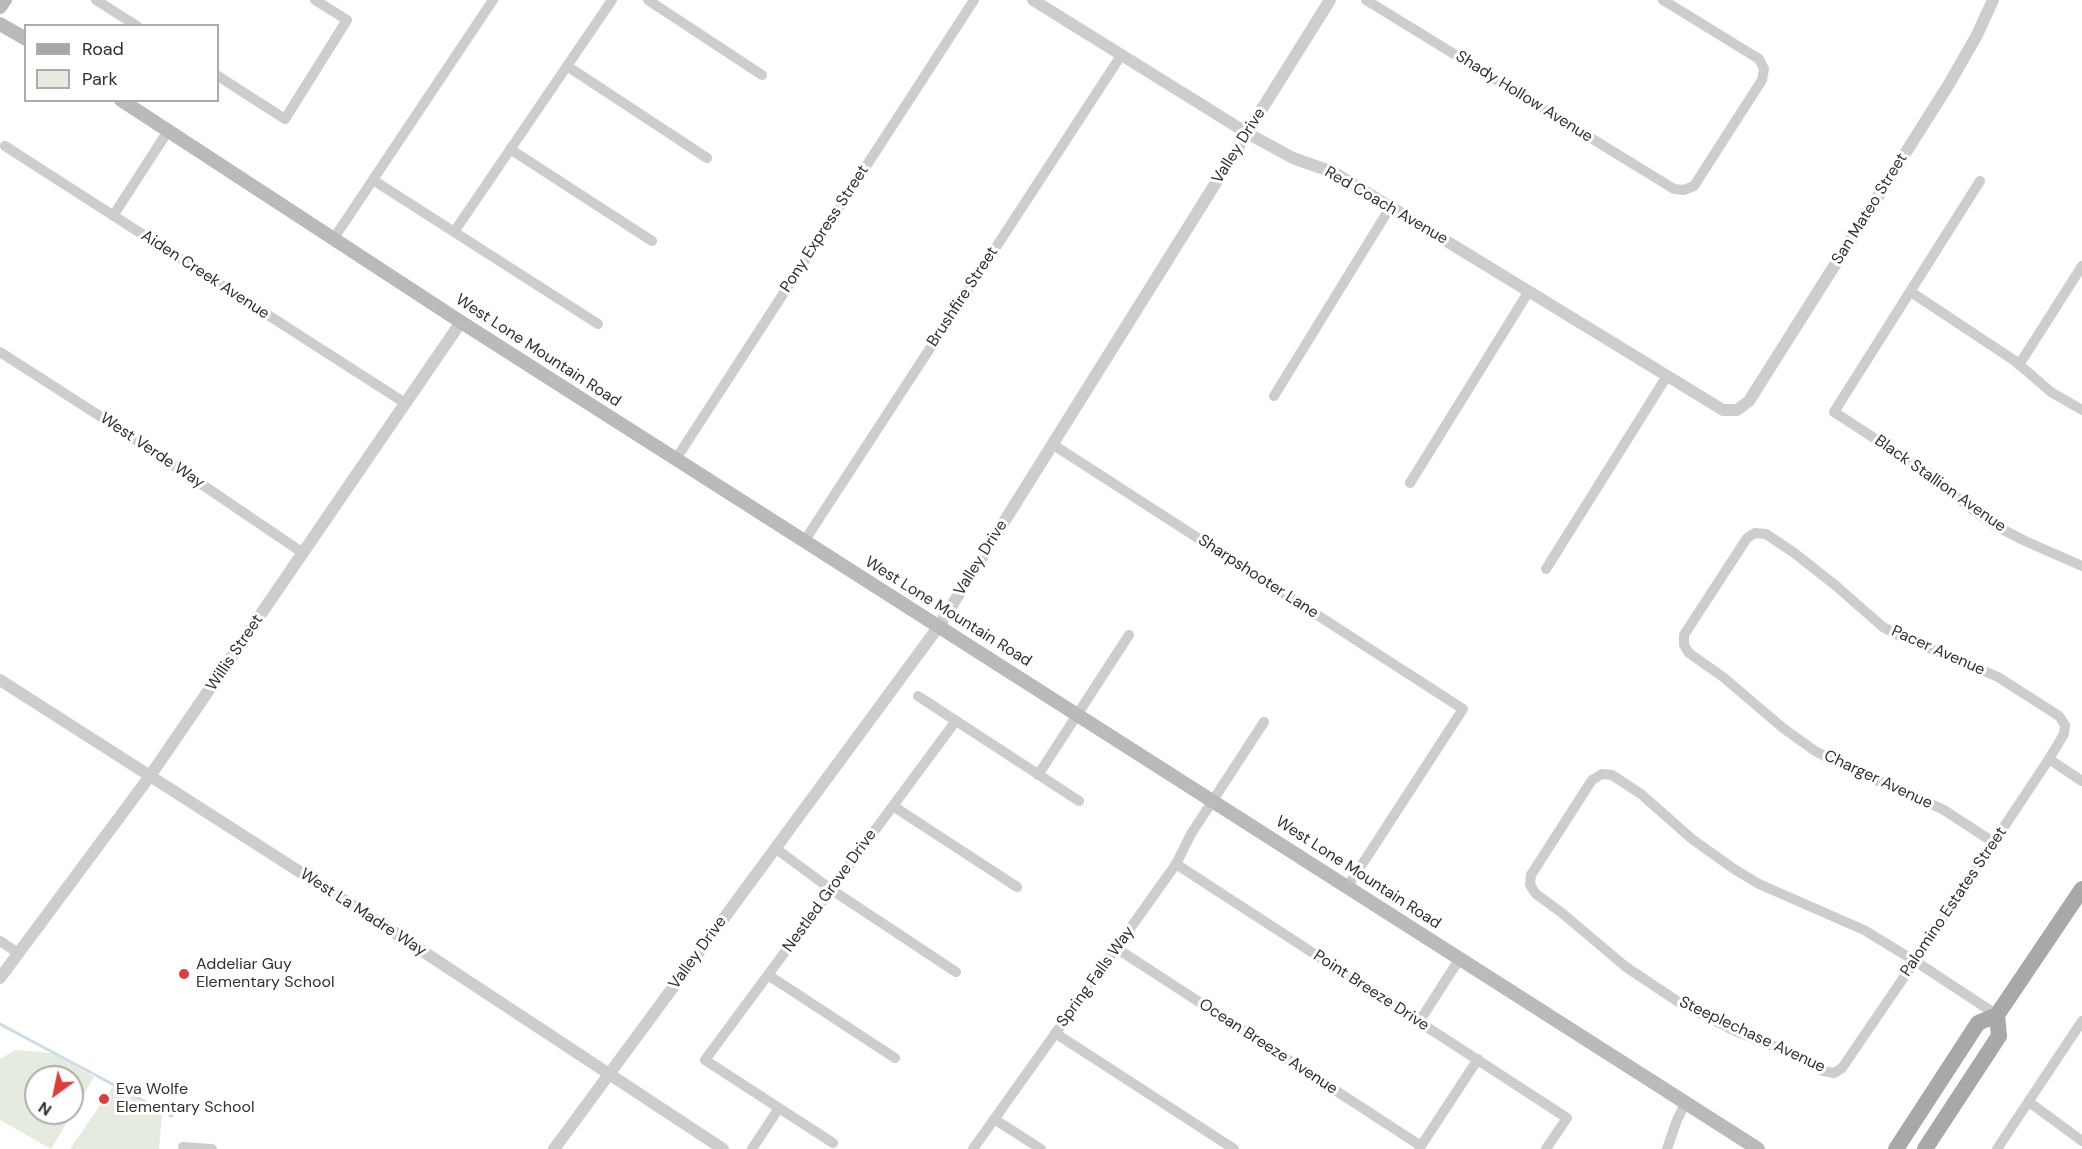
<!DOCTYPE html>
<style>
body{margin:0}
#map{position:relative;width:2082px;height:1149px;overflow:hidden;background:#fff;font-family:"DM Sans",sans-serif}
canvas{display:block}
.legend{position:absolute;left:24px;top:24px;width:195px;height:78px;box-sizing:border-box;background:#fff;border:2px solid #acacac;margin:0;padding:8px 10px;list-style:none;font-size:18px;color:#303030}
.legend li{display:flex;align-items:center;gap:12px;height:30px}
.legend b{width:30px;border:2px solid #acacac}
.north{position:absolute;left:24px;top:1065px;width:60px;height:60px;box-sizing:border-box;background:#fff;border:2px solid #acacac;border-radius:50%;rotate:213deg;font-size:16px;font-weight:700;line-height:24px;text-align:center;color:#303030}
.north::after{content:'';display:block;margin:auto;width:21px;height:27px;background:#de3e3b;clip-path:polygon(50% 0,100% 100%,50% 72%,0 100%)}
</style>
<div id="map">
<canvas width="2082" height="1149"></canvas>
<ul class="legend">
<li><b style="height:8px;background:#a8a8a8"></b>Road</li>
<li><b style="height:16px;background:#e5ecdf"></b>Park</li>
</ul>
<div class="north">N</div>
</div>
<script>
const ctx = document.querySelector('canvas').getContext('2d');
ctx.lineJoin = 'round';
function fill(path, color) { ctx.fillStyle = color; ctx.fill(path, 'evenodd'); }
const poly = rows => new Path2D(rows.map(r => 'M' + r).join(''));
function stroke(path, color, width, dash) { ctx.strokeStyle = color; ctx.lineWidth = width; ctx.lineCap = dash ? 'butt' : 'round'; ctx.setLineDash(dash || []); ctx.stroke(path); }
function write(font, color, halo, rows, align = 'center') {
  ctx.font = font + ' "DM Sans",sans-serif'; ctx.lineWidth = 6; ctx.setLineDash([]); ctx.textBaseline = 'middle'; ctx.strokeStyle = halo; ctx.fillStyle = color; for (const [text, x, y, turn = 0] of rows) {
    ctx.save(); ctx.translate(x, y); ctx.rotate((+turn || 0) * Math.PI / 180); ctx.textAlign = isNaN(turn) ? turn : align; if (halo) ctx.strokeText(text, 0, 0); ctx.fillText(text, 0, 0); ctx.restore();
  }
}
const green = poly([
 [16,1050,52,1053,94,1077,51,1149,0,1120,0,1059],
 [36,1077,72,1077,72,1113,36,1113],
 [114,1085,162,1114,159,1149,70,1149]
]);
const stream = poly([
 [0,1024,172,1116]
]);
const minor = poly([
 [96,0,137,26],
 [648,0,762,75],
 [1366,0,1674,189,1684,190,1694,186,1762,80,1764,69,1759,59,1663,0],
 [567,66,707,158],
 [218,76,285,119,347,20,315,0],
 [5,146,405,403],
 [510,149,652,241],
 [373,180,598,324],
 [1980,181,1834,412,1934,477,1966,505,1994,525,2025,541,2082,566],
 [113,216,168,131],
 [454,232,612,0],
 [334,238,493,0],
 [1911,292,2015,361,2051,392,2082,410],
 [0,352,123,431,303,553],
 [2019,365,2082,266],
 [1274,396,1391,206],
 [1052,444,1463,709,1348,886],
 [676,459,974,0],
 [1410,483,1529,291],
 [805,540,1122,54],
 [1546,569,1667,376],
 [918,696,1079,801],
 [2049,759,2082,781],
 [1038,775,1129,635],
 [893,806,1017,887],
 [1993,842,1944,810,1903,791,1858,773,1815,751,1783,728,1723,677,1689,653,1684,645,1684,635,1747,538,1755,533,1766,534,1793,552,1835,585,1883,627,1900,636,1998,677,2059,716,2065,725,2064,734,2049,759,1915,961,1842,1068,1834,1073,1823,1071,1799,1056,1735,1031,1677,1001,1626,967,1562,913,1536,894,1530,885,1531,875,1592,780,1602,774,1612,775,1641,794,1692,839,1734,869,1759,884,1864,930,1915,961,1997,1015],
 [775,848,832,890,956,972],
 [1176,864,1567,1118,1546,1149],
 [0,941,18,953],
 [1116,948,1421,1146],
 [768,975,895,1058],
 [1419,1022,1460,958],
 [1055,1033,1234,1149],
 [2029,1102,2082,1141],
 [994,1119,1041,1149],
 [833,1143,705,1060,955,722],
 [183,1147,212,1149],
 [752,1149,779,1108],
 [973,1149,1176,864,1191,834,1264,722],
 [1419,1149,1478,1059],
 [1667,1149,1677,1120,1686,1102],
 [1997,1149,2082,1021]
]);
const tertiary = poly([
 [1033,0,1247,133,1293,158,1335,173,1723,410,1737,410,1749,401,1949,84,1977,35,1993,0],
 [0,680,386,927,723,1149],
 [0,978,150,776,461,322],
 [554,1149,939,626,1330,0]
]);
const secondary = poly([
 [0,7,5,0],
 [0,24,26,39],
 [121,100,461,322,1758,1149]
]);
const primary = poly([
 [1896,1149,1978,1023,1997,1015,2082,889],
 [1925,1149,1999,1036,1997,1015]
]);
const markers = [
 [184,974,6,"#de3e3b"],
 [104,1099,6,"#de3e3b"]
];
const streetNames = [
 ["Shady Hollow Avenue",1524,97,32],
 ["Valley Drive",1239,146,-58],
 ["Red Coach Avenue",1386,206,30],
 ["San Mateo Street",1870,209,-58],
 ["Pony Express Street",825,229,-57],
 ["Aiden Creek Avenue",205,275,33],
 ["Brushfire Street",963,297,-57],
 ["West Lone Mountain Road",538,351,33],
 ["West Verde Way",152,451,34],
 ["Black Stallion Avenue",1940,484,35],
 ["Valley Drive",981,558,-58],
 ["Sharpshooter Lane",1258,577,33],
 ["West Lone Mountain Road",948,612,32],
 ["Pacer Avenue",1938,651,24],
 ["Willis Street",235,653,-56],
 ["Charger Avenue",1878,780,25],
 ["West Lone Mountain Road",1358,873,33],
 ["Nestled Grove Drive",830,891,-54],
 ["Palomino Estates Street",1954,902,-56],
 ["West La Madre Way",363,913,33],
 ["Valley Drive",698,953,-54],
 ["Spring Falls Way",1096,977,-54],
 ["Point Breeze Drive",1371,991,33],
 ["Steeplechase Avenue",1752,1035,25],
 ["Ocean Breeze Avenue",1268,1047,33]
];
const poiNames = [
 ["Addeliar Guy",196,965],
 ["Elementary School",196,983],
 ["Eva Wolfe",116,1090],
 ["Elementary School",116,1108]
];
fill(green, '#e5ecdf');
stroke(stream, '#ccdceb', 3);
stroke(minor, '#cdcdcd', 10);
stroke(tertiary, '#cdcdcd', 12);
stroke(secondary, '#bababa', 14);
stroke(primary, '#a8a8a8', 16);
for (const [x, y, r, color] of markers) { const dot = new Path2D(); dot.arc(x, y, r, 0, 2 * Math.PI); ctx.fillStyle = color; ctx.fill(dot); stroke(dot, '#fff', 2); }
write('16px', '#303030', '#fff', streetNames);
write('16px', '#303030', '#fff', poiNames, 'left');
</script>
